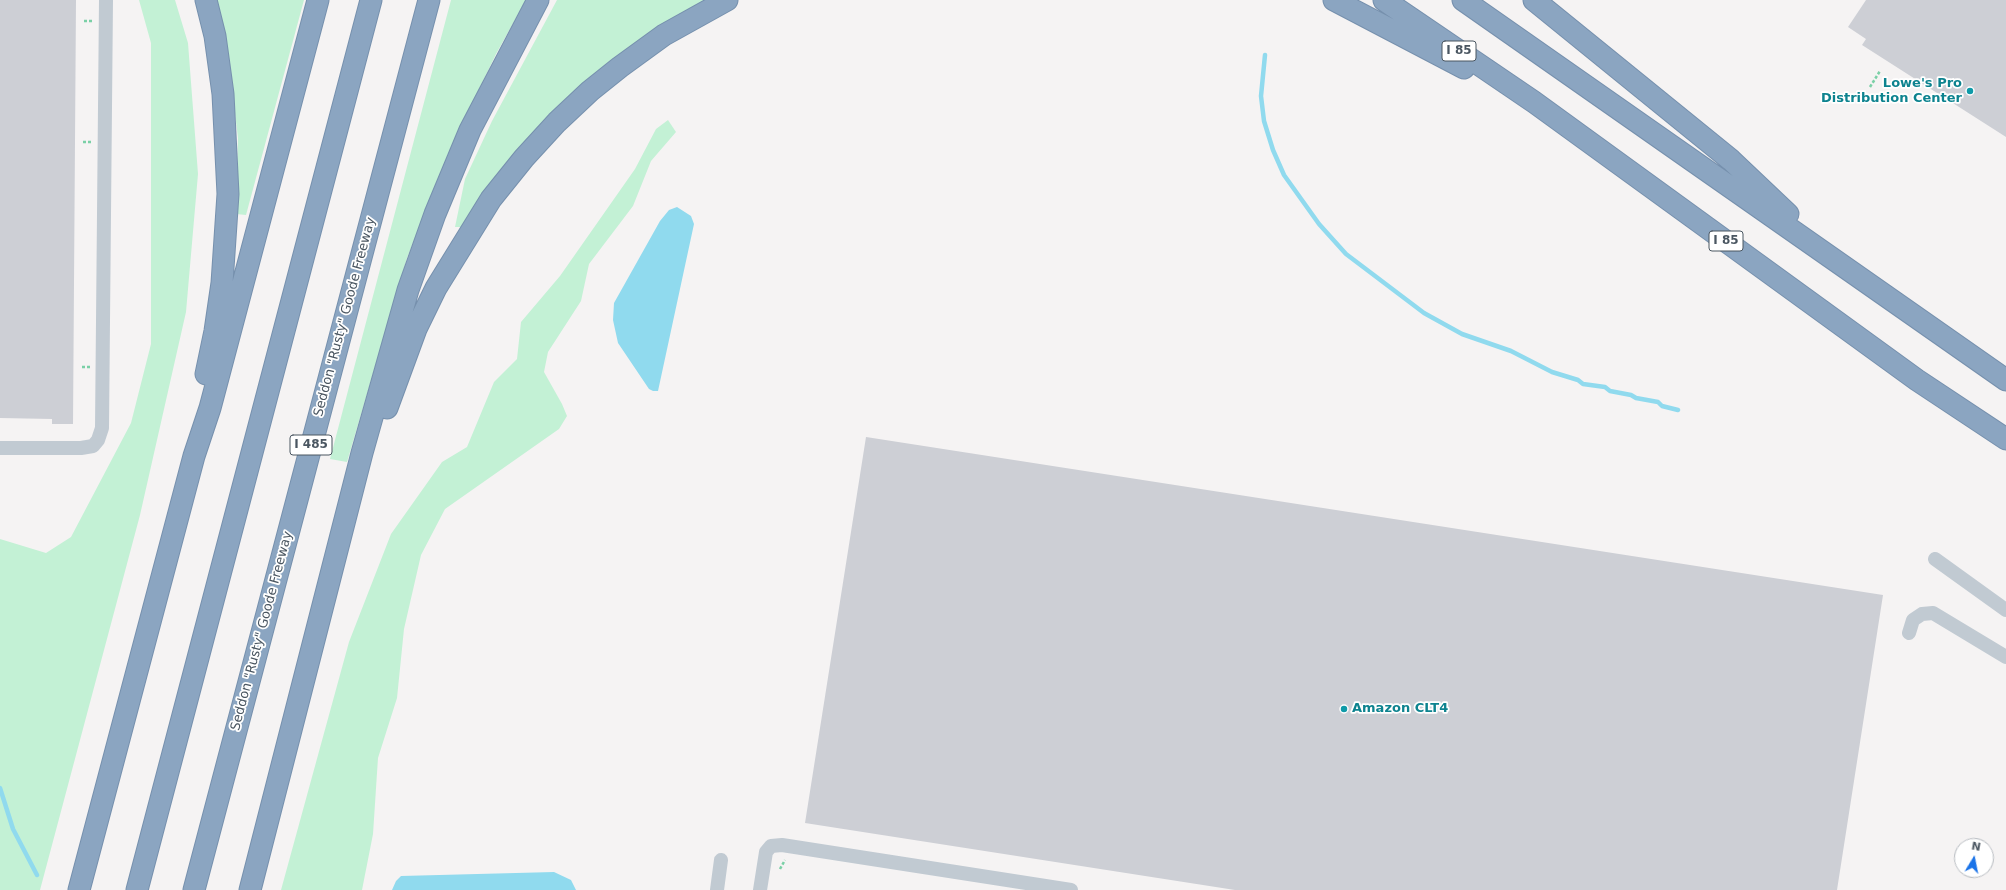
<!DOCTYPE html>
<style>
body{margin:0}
#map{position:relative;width:2006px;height:890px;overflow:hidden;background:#f5f3f3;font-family:"DejaVu Sans",sans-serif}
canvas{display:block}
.north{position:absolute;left:1954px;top:838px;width:40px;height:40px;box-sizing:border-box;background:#fff;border:1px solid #b7bbc0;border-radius:50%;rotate:10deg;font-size:11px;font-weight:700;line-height:16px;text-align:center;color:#4a5661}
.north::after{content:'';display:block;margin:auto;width:14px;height:18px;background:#1a73e8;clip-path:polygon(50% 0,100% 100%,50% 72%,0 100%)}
</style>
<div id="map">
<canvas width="2006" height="890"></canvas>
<div class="north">N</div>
</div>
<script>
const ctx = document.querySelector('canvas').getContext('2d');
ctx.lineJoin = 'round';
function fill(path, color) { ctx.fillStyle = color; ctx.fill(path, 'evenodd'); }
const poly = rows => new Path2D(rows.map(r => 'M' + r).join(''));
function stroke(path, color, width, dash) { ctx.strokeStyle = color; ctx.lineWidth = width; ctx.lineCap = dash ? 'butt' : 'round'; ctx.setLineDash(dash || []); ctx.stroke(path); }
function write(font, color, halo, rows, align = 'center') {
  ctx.font = font + ' "DejaVu Sans",sans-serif'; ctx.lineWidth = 3.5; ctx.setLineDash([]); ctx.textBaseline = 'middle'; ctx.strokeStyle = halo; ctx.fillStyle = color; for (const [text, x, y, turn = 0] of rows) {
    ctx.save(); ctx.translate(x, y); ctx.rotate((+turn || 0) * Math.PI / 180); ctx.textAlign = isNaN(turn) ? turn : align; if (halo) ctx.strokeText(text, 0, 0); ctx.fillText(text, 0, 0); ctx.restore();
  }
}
const green = poly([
 [139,0,175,0,188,43,198,174,186,312,140,515,40,890,0,890,0,539,46,553,71,537,131,423,151,344,151,43],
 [214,0,304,0,246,215,236,214,238,138,227,49],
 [451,0,526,0,496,54,448,154,407,258,347,462,330,459],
 [557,0,706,0,622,53,464,227,455,227,465,179,492,121],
 [668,120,676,132,651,161,633,206,589,264,581,301,548,352,544,372,562,404,567,416,559,429,445,509,421,555,404,629,397,698,378,758,373,834,362,890,281,890,349,642,391,534,442,462,467,447,494,382,517,359,521,322,560,276,635,169,656,129]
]);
const water = poly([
 [677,207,691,216,694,224,658,391,653,391,649,389,618,343,613,320,614,303,660,221,669,210],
 [554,872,571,880,576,890,392,890,396,881,401,876]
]);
const stream = poly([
 [1265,55,1261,96,1264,121,1273,150,1284,175,1319,224,1346,254,1424,313,1462,334,1511,351,1552,372,1578,380,1583,384,1605,387,1610,391,1631,395,1636,398,1658,402,1662,406,1678,410],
 [0,788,13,829,37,875]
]);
const building = poly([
 [0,0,76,0,73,424,52,424,52,419,0,418],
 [1866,0,2006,0,2006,137,1862,45,1866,39,1848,27],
 [866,437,1883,595,1837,890,1235,890,805,823]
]);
const path = poly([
 [84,21,93,21],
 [1870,87,1880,71],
 [83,142,91,142],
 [82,367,90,367],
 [780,869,785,860]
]);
const minor = poly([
 [0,448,81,448,93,446,98,440,102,428,106,0],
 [1935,559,2006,610],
 [1909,633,1913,620,1922,614,1933,613,2006,657],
 [717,890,721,860],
 [760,890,766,852,771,846,782,845,1071,890]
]);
const highway = poly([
 [1334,0,1464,68],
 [1384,0,1534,102,1917,380,2006,439],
 [1463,0,2006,380],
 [1534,0,1731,160,1788,214],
 [206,374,215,331,222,283,228,194,223,94,215,36,206,0],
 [387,408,416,329,436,288,491,199,524,158,557,122,590,91,620,67,664,35,727,0],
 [79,890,194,456,210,408,318,0],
 [137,890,371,0],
 [194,890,429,0],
 [250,890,362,453,408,290,435,214,470,130,538,0]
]);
const markers = [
 [1970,91,4,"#0f9aa8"],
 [1344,709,4,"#0f9aa8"]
];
const shields = [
 [1459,51,34],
 [1726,241,34],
 [311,445,42]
];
const shieldNames = [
 ["I 85",1459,51],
 ["I 85",1726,241],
 ["I 485",311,445]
];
const cultureNames = [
 ["Lowe's Pro",1962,84],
 ["Distribution Center",1962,99],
 ["Amazon CLT4",1352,709,"left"]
];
const streetNames = [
 ["Seddon \"Rusty\" Goode Freeway",345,317,-75],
 ["Seddon \"Rusty\" Goode Freeway",262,631,-75]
];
fill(green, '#c3f1d5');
fill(water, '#90daee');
stroke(stream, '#90daee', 4.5);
fill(building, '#cdcfd5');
stroke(highway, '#7690ad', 23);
stroke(path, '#7ad0a6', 2.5, [3, 2]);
stroke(minor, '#c1cad2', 14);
stroke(highway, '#8ba5c1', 21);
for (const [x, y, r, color] of markers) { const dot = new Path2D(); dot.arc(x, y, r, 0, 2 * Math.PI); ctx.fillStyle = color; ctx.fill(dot); stroke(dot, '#fff', 1.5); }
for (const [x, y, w] of shields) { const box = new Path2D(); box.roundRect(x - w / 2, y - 10, w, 20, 3); ctx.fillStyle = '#fff'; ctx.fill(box); stroke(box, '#4a5661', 1); }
write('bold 12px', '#4a5661', null, shieldNames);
write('bold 13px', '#0d838f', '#fff', cultureNames, 'right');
write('13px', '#4a5661', '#fff', streetNames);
</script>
